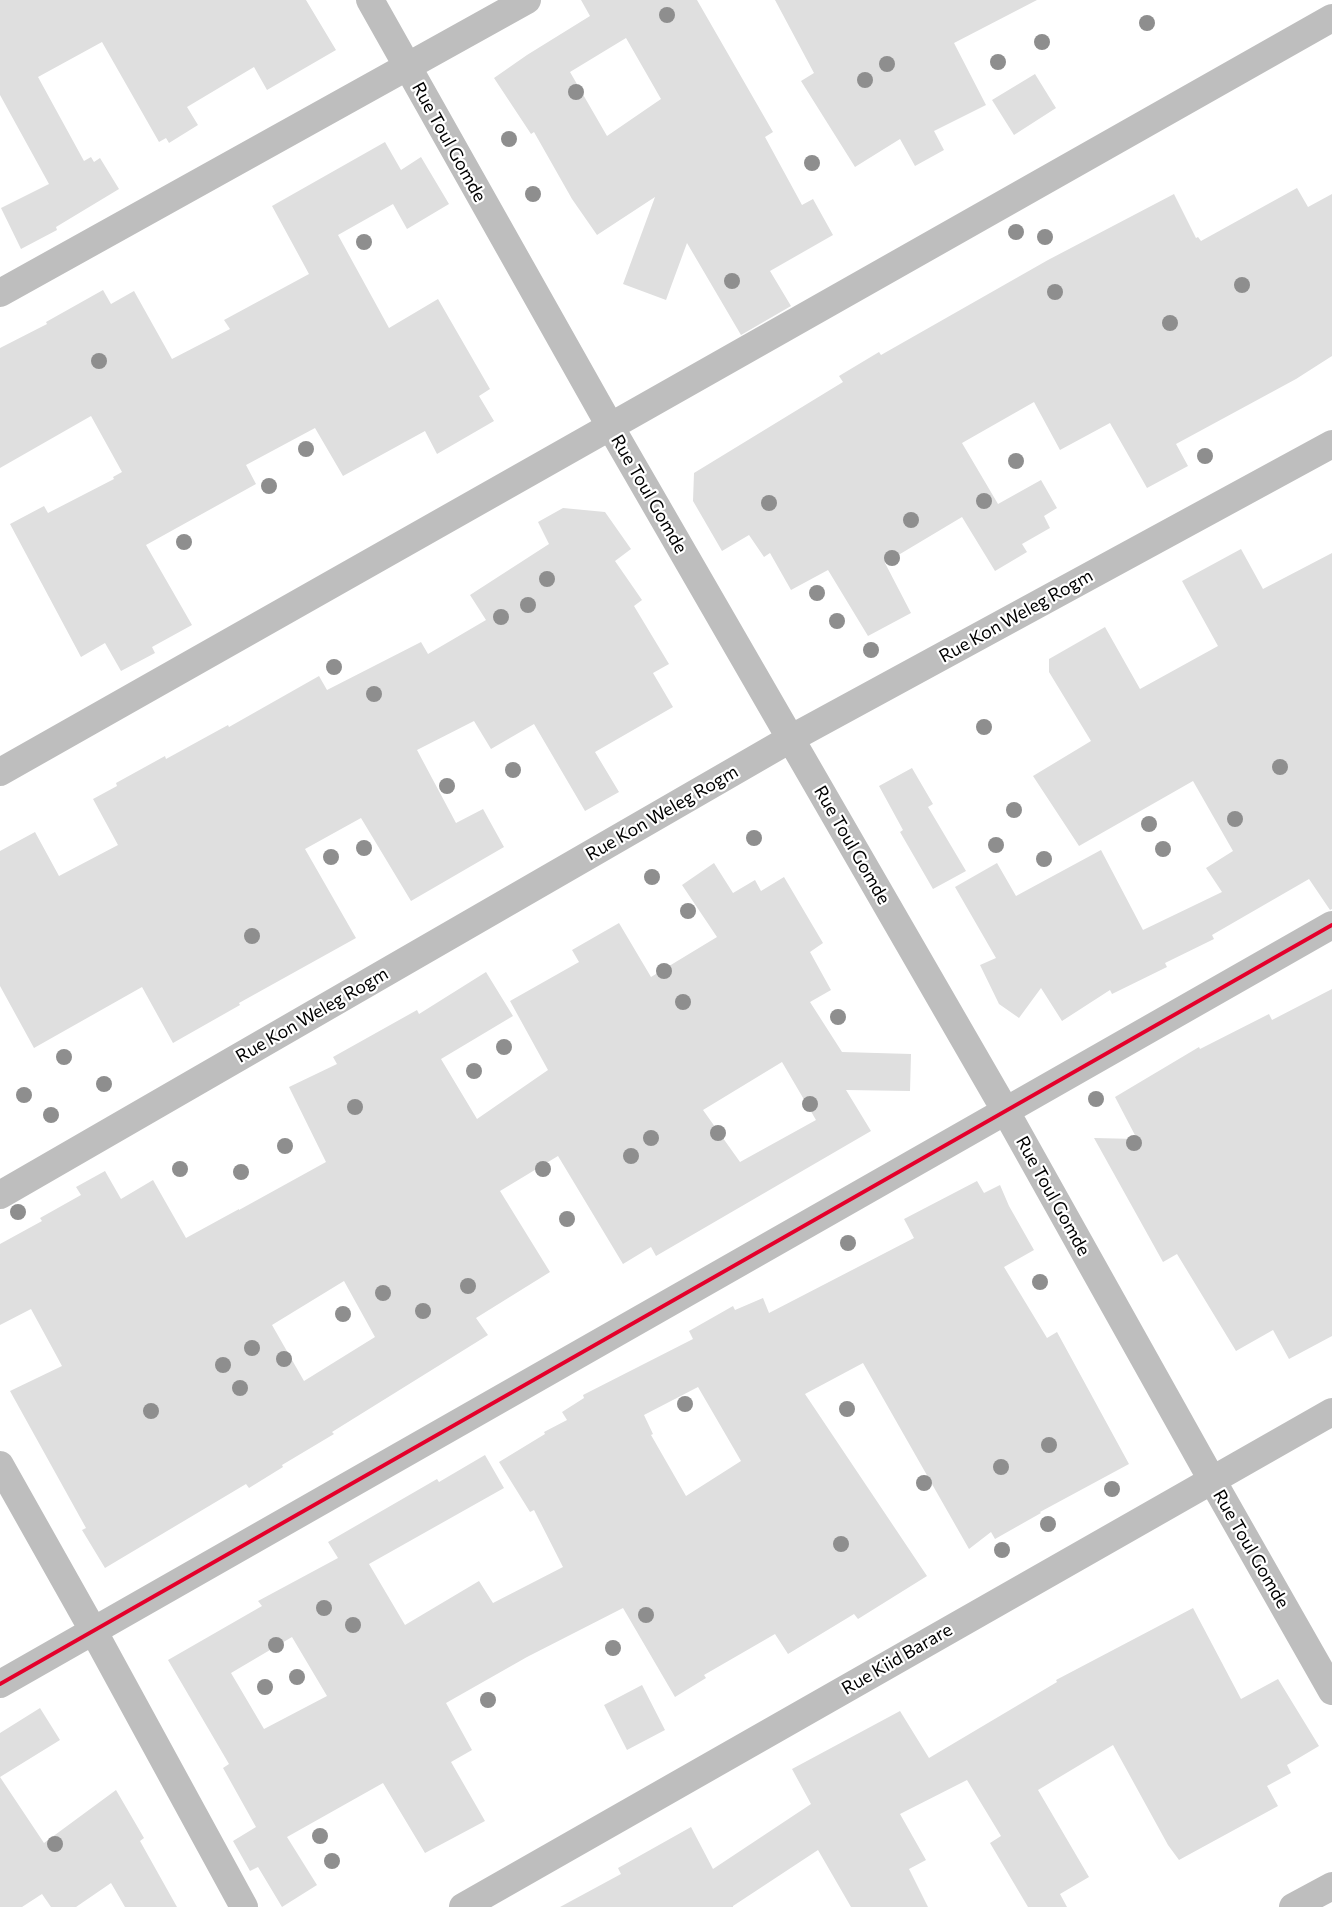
<!DOCTYPE html>
<style>
body{margin:0}
canvas{display:block;background:#fff}
</style>
<canvas width="1332" height="1907"></canvas>
<script>
const ctx = document.querySelector('canvas').getContext('2d');
ctx.lineJoin = 'round';
function fill(path, color) { ctx.fillStyle = color; ctx.fill(path, 'evenodd'); }
const poly = rows => new Path2D(rows.map(r => 'M' + r).join(''));
function stroke(path, color, width, dash) { ctx.strokeStyle = color; ctx.lineWidth = width; ctx.lineCap = dash ? 'butt' : 'round'; ctx.setLineDash(dash || []); ctx.stroke(path); }
function write(font, color, halo, rows, align = 'center') {
  ctx.font = font + ' Commissioner,sans-serif'; ctx.lineWidth = 4.5; ctx.setLineDash([]); ctx.textBaseline = 'middle'; ctx.strokeStyle = halo; ctx.fillStyle = color; for (const [text, x, y, turn = 0] of rows) {
    ctx.save(); ctx.translate(x, y); ctx.rotate((+turn || 0) * Math.PI / 180); ctx.textAlign = isNaN(turn) ? turn : align; if (halo) ctx.strokeText(text, 0, 0); ctx.fillText(text, 0, 0); ctx.restore();
  }
}
const building = poly([
 [0,0,306,0,336,50,267,90,254,67,187,107,198,125,169,143,166,138,159,142,102,42,38,77,84,161,91,157,94,162,100,158,119,189,56,227,57,230,21,249,1,208,49,184,0,95],
 [581,0,697,0,773,132,765,137,802,205,813,199,833,235,770,271,791,306,741,335,687,243,666,300,623,284,655,197,597,235,572,199,534,132,531,134,494,78,527,55,590,16],
 [626,38,661,99,607,136,570,72],
 [775,0,1037,0,954,43,986,105,934,131,944,150,915,166,900,139,855,167,801,81,814,73],
 [1035,74,1056,108,1014,135,992,100],
 [385,142,401,170,421,157,449,204,407,229,393,204,338,235,389,328,438,299,490,389,479,396,494,421,437,454,425,431,343,476,315,428,246,465,256,484,146,545,192,625,152,647,155,653,121,671,105,643,81,657,10,524,44,506,48,513,114,479,113,477,122,472,91,416,0,468,0,348,47,324,46,322,103,290,111,304,134,291,172,359,230,329,224,320,309,274,272,206],
 [1297,188,1308,207,1332,194,1332,356,1296,379,1176,444,1188,466,1147,488,1110,423,1060,450,1034,402,962,443,998,504,1041,480,1057,508,1044,516,1050,528,1022,544,1027,552,995,571,962,517,885,563,911,613,868,636,828,570,791,590,770,553,764,557,749,535,722,551,693,501,694,473,843,382,839,376,879,352,881,355,1048,260,1174,194,1196,238,1198,237,1201,241],
 [563,508,605,512,631,549,615,561,642,600,634,606,669,664,653,673,673,707,595,752,619,792,585,811,534,724,491,749,474,721,417,750,456,823,483,809,504,847,411,901,361,818,305,849,356,938,239,1003,240,1005,173,1043,142,987,34,1048,0,986,0,851,35,832,59,876,118,845,93,799,117,786,116,783,165,756,166,759,228,725,229,727,319,676,327,690,421,642,428,654,486,620,470,595,549,544,538,522],
 [1241,549,1263,589,1332,553,1332,909,1330,910,1309,879,1212,935,1214,939,1165,963,1167,967,1112,994,1110,990,1062,1021,1041,988,1019,1018,999,1004,980,965,996,958,955,887,997,863,1016,896,1101,850,1143,930,1222,892,1206,868,1233,851,1193,781,1079,846,1033,776,1091,741,1049,672,1049,659,1105,627,1140,689,1218,646,1182,581],
 [912,768,933,804,928,807,966,871,933,889,900,832,903,830,879,786],
 [714,863,733,893,755,880,761,891,784,877,823,943,810,952,831,990,810,1002,842,1052,911,1054,910,1091,846,1090,871,1131,656,1256,651,1247,623,1264,558,1156,500,1191,550,1272,476,1318,488,1335,332,1432,334,1434,282,1465,283,1467,249,1488,246,1484,105,1568,82,1530,86,1528,10,1391,62,1366,31,1309,0,1325,0,1244,42,1221,40,1218,81,1195,76,1187,105,1171,121,1199,153,1180,186,1238,239,1209,239,1210,326,1162,289,1087,337,1064,333,1057,417,1010,419,1014,486,972,513,1016,441,1059,477,1119,548,1070,510,1001,579,962,572,950,619,923,651,977,717,937,682,885],
 [782,1062,816,1120,740,1162,703,1110],
 [344,1281,375,1337,304,1381,272,1325],
 [1332,989,1332,1336,1289,1359,1273,1330,1236,1351,1177,1254,1163,1262,1094,1138,1137,1139,1115,1097,1199,1047,1200,1049,1269,1014,1272,1020],
 [977,1181,984,1193,1000,1185,1009,1206,1034,1250,1004,1267,1047,1338,1057,1332,1129,1464,1040,1512,1041,1513,995,1539,991,1532,969,1549,863,1363,805,1394,927,1576,858,1619,854,1614,788,1654,775,1634,704,1675,706,1678,675,1697,623,1608,527,1657,446,1703,472,1750,451,1762,485,1821,425,1853,383,1783,287,1837,317,1885,282,1907,258,1867,250,1871,233,1841,256,1827,223,1768,229,1764,168,1660,262,1606,258,1601,338,1558,328,1542,437,1479,439,1482,485,1455,504,1488,369,1564,405,1625,479,1581,493,1603,563,1567,534,1510,530,1512,499,1462,545,1434,544,1432,567,1420,562,1412,584,1398,583,1395,693,1339,689,1331,733,1306,735,1310,763,1298,769,1313,914,1238,904,1219],
 [698,1387,741,1461,686,1496,651,1435,653,1434,644,1415],
 [292,1637,327,1696,264,1729,231,1673],
 [1193,1608,1241,1699,1278,1679,1319,1746,1287,1765,1291,1773,1267,1786,1278,1806,1179,1860,1168,1845,1113,1745,1038,1790,1089,1877,1060,1894,1067,1907,1028,1907,990,1843,1001,1836,967,1780,900,1814,926,1860,909,1869,928,1907,851,1907,818,1850,733,1906,733,1907,560,1907,621,1874,618,1868,691,1827,713,1869,811,1804,792,1769,900,1711,929,1758,1057,1682,1056,1680],
 [642,1685,665,1730,627,1750,604,1705],
 [40,1708,60,1740,0,1777,0,1733],
 [0,1777,44,1843,116,1790,144,1838,140,1841,177,1907,125,1907,111,1883,76,1907,51,1907,42,1894,22,1907,0,1907]
]);
const minor = poly([
 [370,0,610,426,1005,1110,1212,1480,1332,1691],
 [0,293,527,0],
 [0,772,1332,18],
 [0,1195,790,739,1332,444],
 [0,1465,94,1632,244,1907],
 [0,1684,1332,925],
 [463,1907,1332,1412],
 [1293,1907,1332,1886]
]);
const bus1 = poly([
 [0,1684,1332,925]
]);
const trees = [
 [667,15],
 [1147,23],
 [1042,42],
 [998,62],
 [887,64],
 [865,80],
 [576,92],
 [509,139],
 [812,163],
 [533,194],
 [1016,232],
 [1045,237],
 [364,242],
 [732,281],
 [1242,285],
 [1055,292],
 [1170,323],
 [99,361],
 [306,449],
 [1205,456],
 [1016,461],
 [269,486],
 [984,501],
 [769,503],
 [911,520],
 [184,542],
 [892,558],
 [547,579],
 [817,593],
 [528,605],
 [501,617],
 [837,621],
 [871,650],
 [334,667],
 [374,694],
 [984,727],
 [1280,767],
 [513,770],
 [447,786],
 [1014,810],
 [1235,819],
 [1149,824],
 [754,838],
 [996,845],
 [364,848],
 [1163,849],
 [331,857],
 [1044,859],
 [652,877],
 [688,911],
 [252,936],
 [664,971],
 [683,1002],
 [838,1017],
 [504,1047],
 [64,1057],
 [474,1071],
 [104,1084],
 [24,1095],
 [1096,1099],
 [810,1104],
 [355,1107],
 [51,1115],
 [718,1133],
 [651,1138],
 [1134,1143],
 [285,1146],
 [631,1156],
 [180,1169],
 [543,1169],
 [241,1172],
 [18,1212],
 [567,1219],
 [848,1243],
 [1040,1282],
 [468,1286],
 [383,1293],
 [423,1311],
 [343,1314],
 [252,1348],
 [284,1359],
 [223,1365],
 [240,1388],
 [685,1404],
 [847,1409],
 [151,1411],
 [1049,1445],
 [1001,1467],
 [924,1483],
 [1112,1489],
 [1048,1524],
 [841,1544],
 [1002,1550],
 [324,1608],
 [646,1615],
 [353,1625],
 [276,1645],
 [613,1648],
 [297,1677],
 [265,1687],
 [488,1700],
 [320,1836],
 [55,1844],
 [332,1861]
];
const streetNames = [
 ["Rue Toul Gomde",449,142,61],
 ["Rue Toul Gomde",649,494,60],
 ["Rue Kon Weleg Rogm",1016,616,-29],
 ["Rue Kon Weleg Rogm",662,813,-30],
 ["Rue Toul Gomde",852,845,60],
 ["Rue Kon Weleg Rogm",312,1015,-30],
 ["Rue Toul Gomde",1053,1196,61],
 ["Rue Toul Gomde",1251,1549,60],
 ["Rue Kiid Barare",897,1659,-30]
];
fill(building, '#dfdfdf');
stroke(minor, '#bebebe', 28);
stroke(bus1, '#e4002b', 4);
ctx.fillStyle = '#8e8e8e';
for (const [x, y] of trees) { ctx.beginPath(); ctx.arc(x, y, 8, 0, 2 * Math.PI); ctx.fill(); }
write('18px', '#000', '#fff', streetNames);
</script>
